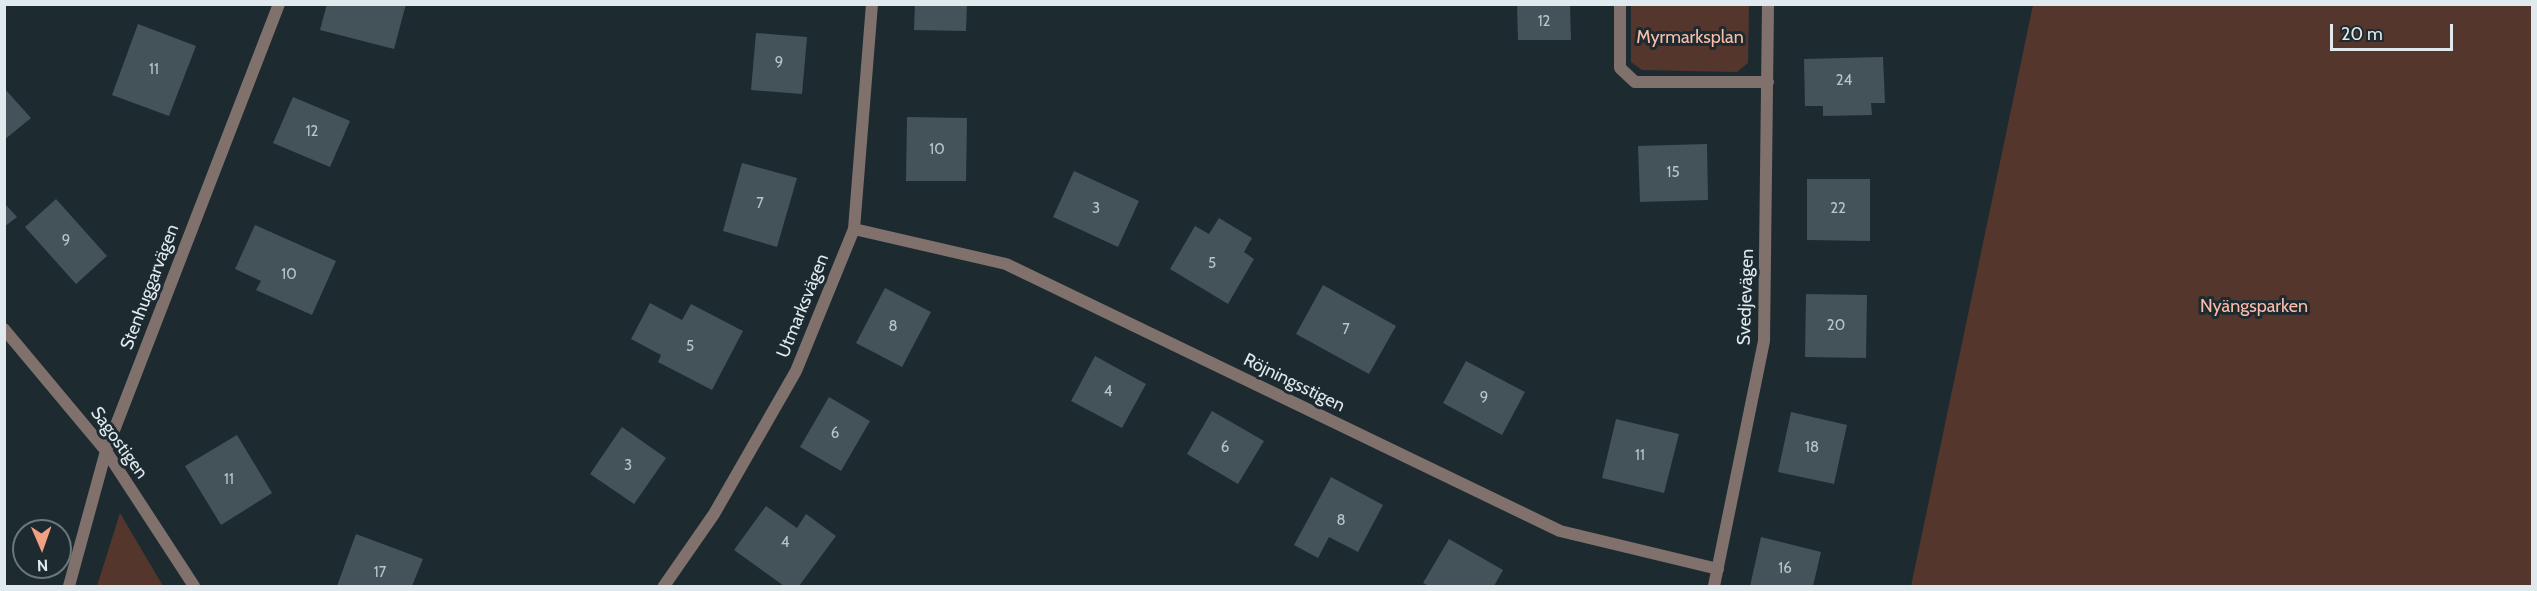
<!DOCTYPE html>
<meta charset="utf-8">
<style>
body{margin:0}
#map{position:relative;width:2537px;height:591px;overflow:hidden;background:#1d2b30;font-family:Cabin,sans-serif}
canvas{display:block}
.frame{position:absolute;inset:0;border:6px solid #e0e9ed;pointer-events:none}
.north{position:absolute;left:12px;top:519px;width:60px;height:60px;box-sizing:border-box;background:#1d2b30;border:2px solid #6b777c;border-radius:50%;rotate:178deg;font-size:16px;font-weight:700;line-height:24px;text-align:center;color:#e0e9ed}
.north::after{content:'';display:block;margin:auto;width:21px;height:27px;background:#f39f84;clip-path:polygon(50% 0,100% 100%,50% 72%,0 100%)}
.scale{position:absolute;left:2330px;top:24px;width:123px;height:27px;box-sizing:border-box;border:3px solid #e0e9ed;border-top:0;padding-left:8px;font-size:18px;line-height:21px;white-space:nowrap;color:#e0e9ed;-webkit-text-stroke:4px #1d2b30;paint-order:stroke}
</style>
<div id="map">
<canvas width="2537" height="591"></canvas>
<div class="frame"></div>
<div class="north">N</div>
<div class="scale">20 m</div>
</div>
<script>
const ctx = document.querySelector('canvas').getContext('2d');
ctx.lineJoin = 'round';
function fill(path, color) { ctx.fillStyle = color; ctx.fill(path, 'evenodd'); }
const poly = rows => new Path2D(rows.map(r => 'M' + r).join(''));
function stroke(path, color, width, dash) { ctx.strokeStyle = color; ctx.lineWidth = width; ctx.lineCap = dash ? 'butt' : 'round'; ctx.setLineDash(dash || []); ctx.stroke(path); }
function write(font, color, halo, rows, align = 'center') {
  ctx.font = font + ' Cabin,sans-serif'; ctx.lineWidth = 6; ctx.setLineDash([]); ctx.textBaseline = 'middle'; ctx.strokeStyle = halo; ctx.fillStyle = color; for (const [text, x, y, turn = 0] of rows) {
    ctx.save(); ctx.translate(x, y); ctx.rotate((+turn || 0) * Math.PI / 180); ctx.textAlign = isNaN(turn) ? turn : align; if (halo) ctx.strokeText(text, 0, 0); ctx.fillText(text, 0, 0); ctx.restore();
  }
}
const green = poly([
 [1631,5,1749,5,1748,63,1737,72,1642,70,1631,62],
 [2033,5,2532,5,2532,586,1911,586],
 [120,513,163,586,97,586]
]);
const building = poly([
 [327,4,406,4,394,49,320,30],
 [915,4,967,4,966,31,914,30],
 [1517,4,1570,4,1571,40,1518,40],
 [138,24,196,46,169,116,112,95],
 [756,33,807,37,802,94,751,90],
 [1883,57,1885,103,1871,103,1872,115,1823,116,1823,106,1805,106,1804,59],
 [4,88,31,118,4,140],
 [293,97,350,121,330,167,273,143],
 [907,117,967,118,966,181,906,181],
 [1707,144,1708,200,1640,202,1638,146],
 [742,163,797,178,777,247,723,231],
 [1074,171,1139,201,1118,247,1053,217],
 [1807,179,1870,179,1870,241,1807,240],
 [56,199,107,256,76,284,25,227],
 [4,203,17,217,4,227],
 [1219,218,1252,238,1244,252,1254,259,1228,304,1170,269,1195,226,1209,234],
 [255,225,336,261,312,315,256,290,261,281,235,269],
 [1323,285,1396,326,1369,374,1296,334],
 [885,288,931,312,902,367,856,343],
 [1806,294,1867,295,1866,358,1805,357],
 [650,303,682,320,691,304,743,331,712,390,658,362,661,355,631,339],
 [1095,356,1146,384,1122,428,1071,401],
 [1466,361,1525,392,1502,435,1443,403],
 [829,397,870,421,841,471,800,447],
 [1212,411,1264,441,1238,484,1187,454],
 [1791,412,1847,425,1834,484,1778,472],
 [1616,419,1679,434,1664,493,1602,478],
 [622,427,666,458,634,504,590,474],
 [237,435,272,493,221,525,185,466],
 [1331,477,1383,505,1358,552,1329,537,1318,558,1294,545],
 [766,506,797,528,806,514,836,536,799,586,784,586,734,550],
 [356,534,423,559,412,586,337,586],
 [1761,537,1821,552,1813,586,1750,586],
 [1449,539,1503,570,1494,586,1429,586,1423,583]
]);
const street = poly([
 [1620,4,1620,68,1635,82,1768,82],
 [854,229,1006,264,1560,531,1718,569],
 [4,329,106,451,194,586],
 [69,586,106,451,279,4],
 [664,586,714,514,796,371,854,229,872,4],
 [1714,586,1764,341,1768,4]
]);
const numberNames = [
 ["12",1544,22],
 ["9",779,63],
 ["11",154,70],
 ["24",1844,81],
 ["12",312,132],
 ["10",937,150],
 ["15",1673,173],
 ["7",760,204],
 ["3",1096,209],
 ["22",1838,209],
 ["9",66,241],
 ["5",1212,264],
 ["10",289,275],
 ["20",1836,326],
 ["8",893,327],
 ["7",1346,330],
 ["5",690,347],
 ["4",1108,392],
 ["9",1484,398],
 ["6",835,434],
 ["6",1225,448],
 ["18",1812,448],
 ["11",1640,456],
 ["3",628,466],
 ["11",229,480],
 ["8",1341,521],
 ["4",785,543],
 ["16",1785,569],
 ["17",380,573]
];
const parkNames = [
 ["Myrmarksplan",1690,38],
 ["Nyängsparken",2254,307]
];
const streetNames = [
 ["Stenhuggarvägen",150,287,-69],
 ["Svedjevägen",1746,297,-88],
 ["Utmarksvägen",803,306,-68],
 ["Röjningsstigen",1294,383,26],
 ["Sagostigen",119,443,54]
];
fill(green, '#54362c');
fill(building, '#435359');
stroke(street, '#81716c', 12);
write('15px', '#b9c4c8', null, numberNames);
write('18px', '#fcbda9', '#1d2b30', parkNames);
write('18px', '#e0e9ed', '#1d2b30', streetNames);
</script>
